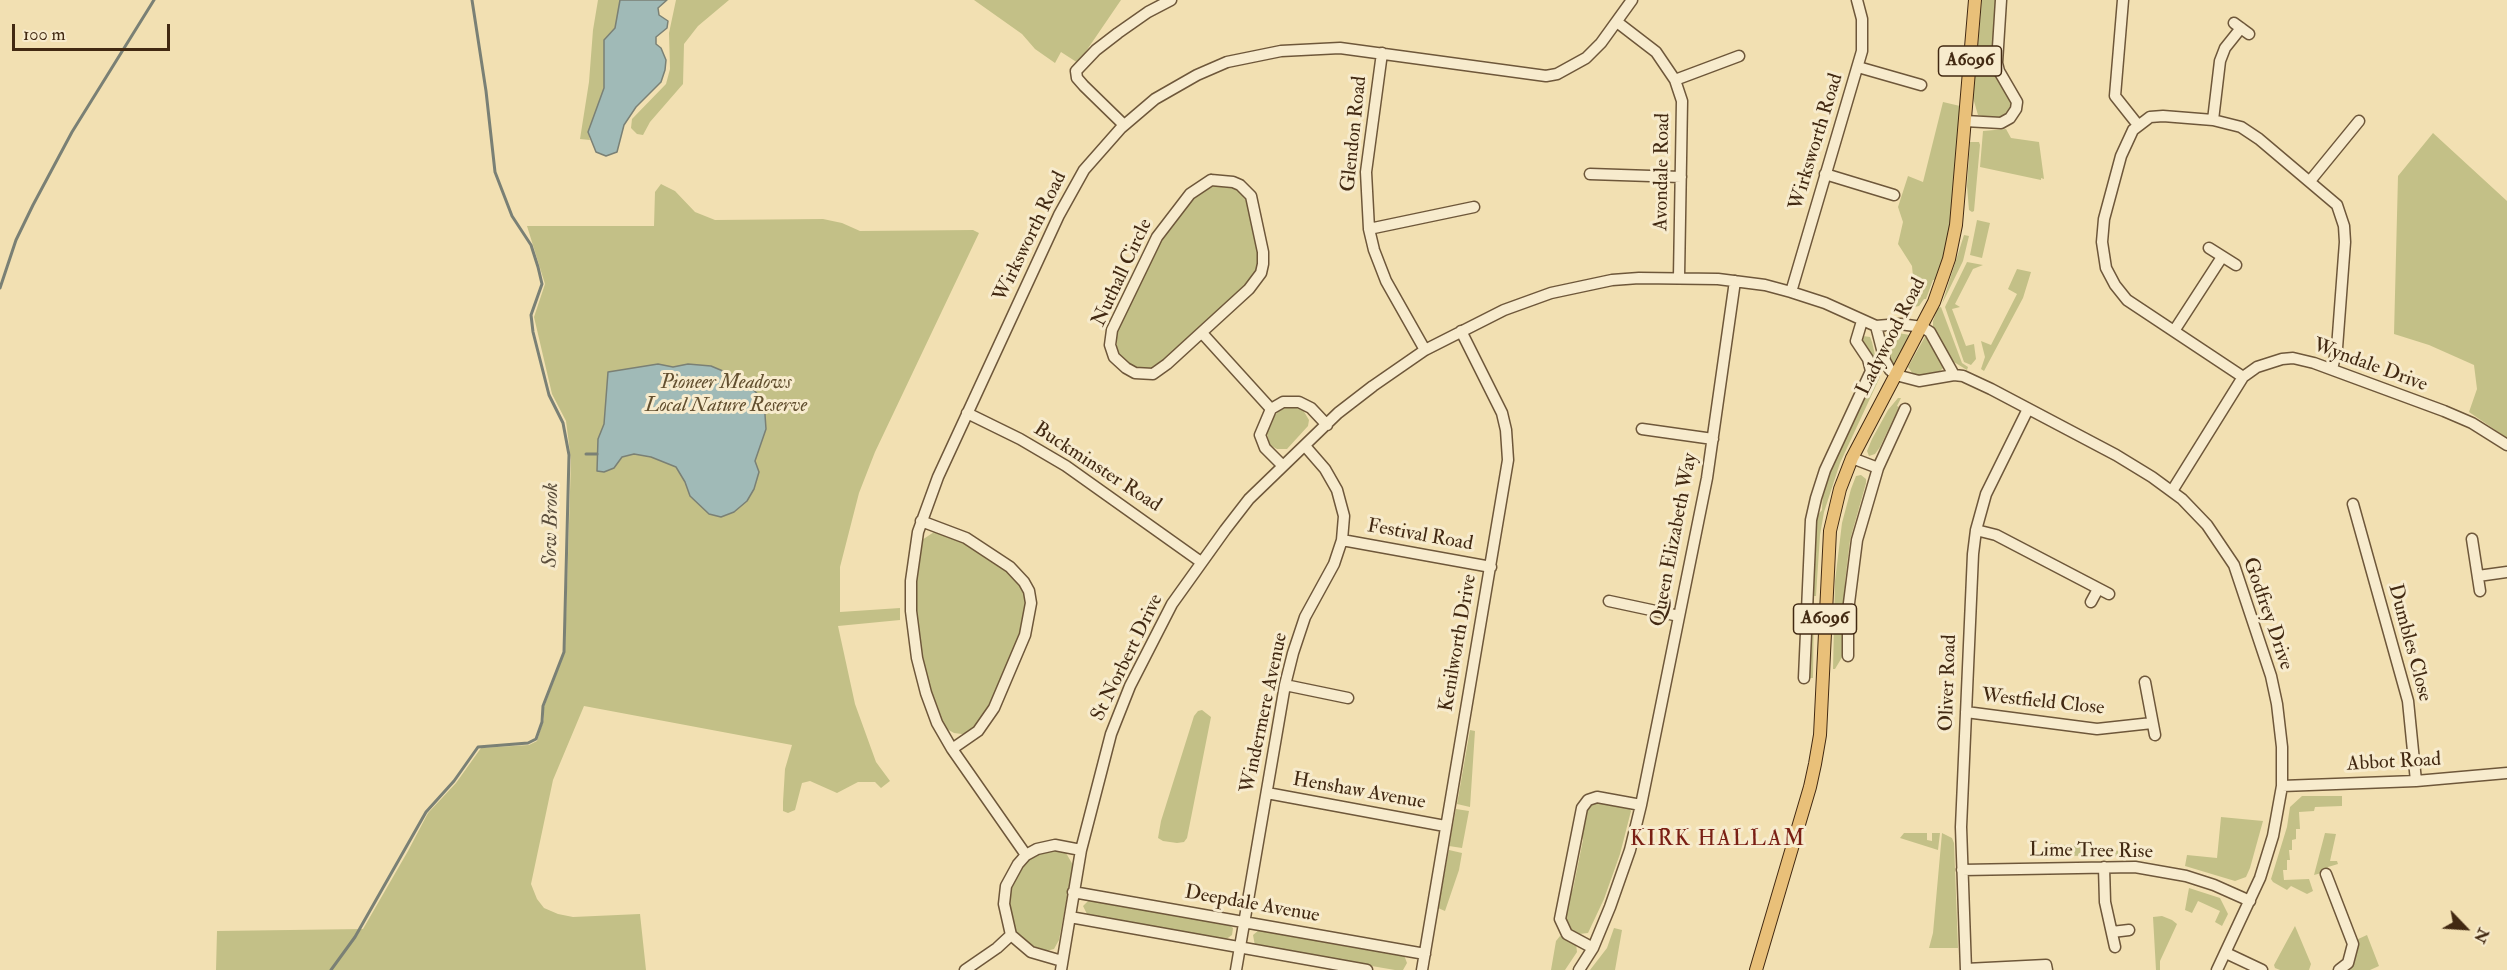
<!DOCTYPE html>
<style>
body{margin:0}
#map{position:relative;width:2507px;height:970px;overflow:hidden;background:#f2e0b2;font-family:"IM FELL Double Pica",serif}
canvas{display:block}
.north{position:absolute;left:2435px;top:898px;width:60px;height:60px;-webkit-text-stroke:4px #f7ebcd;paint-order:stroke;rotate:115deg;font-size:16px;font-weight:700;line-height:24px;text-align:center;color:#422912}
.north::after{content:'';display:block;margin:auto;width:21px;height:27px;background:#422912;clip-path:polygon(50% 0,100% 100%,50% 72%,0 100%)}
.scale{position:absolute;left:12px;top:24px;width:158px;height:27px;box-sizing:border-box;border:3px solid #422912;border-top:0;padding-left:8px;font-size:18px;line-height:21px;white-space:nowrap;color:#422912;-webkit-text-stroke:4px #f7ebcd;paint-order:stroke}
</style>
<div id="map">
<canvas width="2507" height="970"></canvas>
<div class="north">N</div>
<div class="scale">100 m</div>
</div>
<script>
const ctx = document.querySelector('canvas').getContext('2d');
ctx.lineJoin = 'round';
function fill(path, color) { ctx.fillStyle = color; ctx.fill(path, 'evenodd'); }
const poly = rows => new Path2D(rows.map(r => 'M' + r).join(''));
function stroke(path, color, width, dash) { ctx.strokeStyle = color; ctx.lineWidth = width; ctx.lineCap = dash ? 'butt' : 'round'; ctx.setLineDash(dash || []); ctx.stroke(path); }
function write(font, color, halo, rows, align = 'center') {
  ctx.font = font + ' "IM FELL Double Pica",serif'; ctx.lineWidth = 6; ctx.setLineDash([]); ctx.textBaseline = 'middle'; ctx.strokeStyle = halo; ctx.fillStyle = color; for (const [text, x, y, turn = 0] of rows) {
    ctx.save(); ctx.translate(x, y); ctx.rotate((+turn || 0) * Math.PI / 180); ctx.textAlign = isNaN(turn) ? turn : align; if (halo) ctx.strokeText(text, 0, 0); ctx.fillText(text, 0, 0); ctx.restore();
  }
}
const green = poly([
 [598,0,620,0,620,7,615,28,604,40,604,88,588,132,590,140,580,139,589,82,593,30],
 [676,0,729,0,698,26,684,44,683,84,650,122,643,135,637,134,631,128,632,119,666,84,670,69,669,33],
 [974,0,1121,0,1078,63,1061,52,1055,63,1035,49,1022,34],
 [1982,0,1998,0,1995,74,2012,102,2011,112,2000,120,1978,115,1973,98],
 [1943,102,1960,106,1957,163,1948,236,1938,280,1933,280,1926,299,1924,299,1919,306,1910,308,1915,299,1912,266,1898,244,1903,222,1898,207,1908,176,1923,182],
 [2006,129,2011,138,2039,142,2044,179,2041,178,2041,180,1980,167,1983,131],
 [2433,133,2507,201,2507,438,2469,412,2477,389,2474,365,2429,345,2394,334,2398,176],
 [1970,142,1979,142,1980,145,1974,211,1972,212,1969,210,1967,186],
 [661,184,675,191,695,212,715,220,823,219,842,223,860,231,973,230,979,233,875,452,859,493,840,567,840,612,900,608,900,620,838,626,855,704,876,762,890,781,881,788,875,782,858,782,837,793,810,781,802,783,795,810,788,813,783,811,783,802,785,769,792,745,584,706,553,780,531,884,537,899,544,908,558,914,573,917,640,914,646,970,216,970,217,931,363,929,408,851,428,813,456,783,481,748,529,745,537,741,544,719,544,707,565,651,571,460,566,421,552,394,534,317,545,284,527,226,654,226,655,192],
 [1212,184,1232,185,1247,199,1260,252,1258,270,1252,280,1177,353,1152,369,1134,368,1121,358,1117,351,1117,333,1160,241,1195,194],
 [1977,220,1990,223,1982,258,1970,255],
 [1964,235,1969,236,1963,261,1942,304],
 [1967,262,1983,265,1973,269,1955,304,1960,307,1952,309,1966,346,1974,344,1976,359,1971,365,1964,362,1945,307],
 [2017,269,2031,272,2023,298,1984,371,1981,369,1985,357,1981,341,1991,345,2017,294,2008,289],
 [1941,307,1962,363,1968,367,1967,370,1949,359,1933,328,1933,321,1938,308],
 [1892,332,1910,335,1892,367,1883,337],
 [1926,335,1944,367,1940,371,1920,376,1913,374,1908,367],
 [1863,336,1870,337,1872,342,1880,377,1840,463,1824,512,1820,535,1816,596,1814,596,1813,678,1808,678,1815,524,1817,516,1822,510,1823,490,1830,472,1875,369,1874,362,1862,341],
 [1898,398,1901,398,1897,406,1899,407,1880,447,1875,454,1869,456,1867,451,1872,439,1888,410],
 [1291,406,1303,410,1309,420,1308,426,1287,449,1277,449,1270,445,1267,434,1268,422,1281,409],
 [1861,475,1866,479,1866,483,1850,540,1845,582,1844,654,1835,669,1833,669,1835,581,1842,523,1851,489,1856,476],
 [934,532,957,538,1011,574,1026,593,1027,602,1025,625,990,710,976,726,967,733,962,734,954,733,947,729,942,722,926,678,918,641,915,594,922,540],
 [1202,710,1211,717,1187,838,1184,842,1177,843,1163,841,1158,838,1161,821,1194,716,1198,711],
 [1470,730,1475,731,1470,807,1457,804],
 [2302,796,2342,796,2342,806,2315,807,2314,811,2299,812,2300,829,2296,829,2296,839,2292,840,2292,850,2289,850,2290,860,2287,860,2287,870,2283,870,2284,880,2309,879,2313,891,2307,894,2291,886,2287,890,2273,882,2271,879,2287,827,2290,807],
 [1595,801,1628,806,1631,811,1620,854,1604,899,1588,933,1579,934,1569,929,1564,918,1568,896,1573,889,1583,840,1581,832,1587,807],
 [1456,809,1469,811,1462,848,1449,846],
 [2221,817,2263,821,2250,868,2246,877,2235,881,2185,866,2187,855,2217,858],
 [1904,833,1927,833,1927,840,1932,841,1932,833,1940,833,1938,850,1900,838],
 [1942,833,1952,838,1954,843,1958,948,1929,948,1933,933],
 [2325,833,2336,834,2330,861,2337,861,2338,864,2328,867,2329,871,2314,875],
 [2048,843,2129,852,2129,857,2097,855,2047,857],
 [1058,849,1066,853,1073,865,1059,940,1054,949,1046,951,1026,943,1017,934,1007,902,1014,876,1029,859,1039,853],
 [1449,850,1462,853,1459,870,1445,911,1438,908],
 [2189,888,2220,898,2228,914,2222,926,2215,922,2220,911,2198,901,2192,913,2185,910],
 [1090,899,1228,924,1233,928,1232,935,1225,940,1088,916,1083,906],
 [2162,916,2172,920,2177,924,2160,961,2160,970,2156,970,2153,917],
 [2295,926,2311,964,2309,970,2280,970,2275,968,2274,965],
 [1614,928,1622,930,1615,970,1590,970,1607,948],
 [1259,930,1404,955,1407,963,1403,970,1395,970,1255,946,1253,935],
 [2367,935,2379,966,2370,970,2348,970,2356,955,2356,940],
 [1560,936,1576,944,1577,952,1565,970,1551,970,1556,941]
]);
const water = poly([
 [620,0,667,0,658,8,659,15,668,21,667,28,656,37,656,44,661,48,666,60,665,70,661,82,636,107,624,125,617,152,606,156,596,152,588,132,604,88,604,40,615,28,620,0],
 [658,364,673,367,688,364,711,366,742,379,764,400,766,429,755,461,759,472,754,489,747,501,734,512,721,517,709,514,690,496,685,482,676,467,651,457,634,454,622,457,614,468,604,472,597,471,598,439,604,424,608,372,658,364]
]);
const stream = poly([
 [0,288,16,240,33,205,72,132,154,0],
 [586,454,597,454],
 [331,970,355,937,426,812,454,781,478,747,528,743,536,739,542,722,543,706,564,652,569,455,563,423,549,395,533,332,531,315,542,284,538,267,531,245,512,216,495,172,486,91,472,0]
]);
const minor = poly([
 [2123,0,2115,96,2138,125],
 [1617,22,1656,52,1675,80,1682,101,1679,277],
 [2234,23,2249,34],
 [1382,53,1366,172,1369,229,1374,250,1386,281,1425,350],
 [1858,67,1921,85],
 [1675,80,1739,56],
 [2213,120,2220,61,2225,48,2241,28],
 [1965,121,2001,123,2010,118,2016,109,2017,102,1999,71,1997,63,2001,0],
 [1124,125,1084,86,1077,78,1076,71,1096,50,1118,33,1148,12,1171,0],
 [1590,174,1681,177],
 [1825,174,1894,195],
 [1211,180,1233,182,1240,185,1251,196,1263,252,1263,264,1261,273,1249,289,1167,364,1153,374,1135,373,1126,368,1114,357,1110,345,1112,330,1157,237,1190,194,1211,180],
 [2310,181,2359,121],
 [1369,229,1474,207],
 [2209,248,2236,265],
 [1791,292,1862,51,1862,19,1857,0],
 [1876,326,1885,361,1890,370,1896,375,1919,381,1954,375,1963,376,1991,389,2116,455,2152,477,2182,499,2207,525,2234,565,2271,676,2277,704,2282,747,2282,786,2273,836,2260,878,2217,970],
 [2174,331,2222,257],
 [1202,333,1271,409],
 [2243,377,2127,300,2115,285,2106,268,2102,242,2104,219,2121,156,2133,130,2150,117,2163,116,2213,120,2241,127,2259,139,2337,205,2344,226,2345,242,2337,348,2332,369],
 [967,413,1020,439,1066,466,1201,562],
 [1642,429,1713,439],
 [1852,458,1878,468],
 [1283,466,1265,448,1260,435,1271,409,1283,402,1299,402,1311,408,1327,425],
 [2172,491,2243,377,2257,367,2282,359,2293,358,2314,363,2444,411,2472,423,2507,445],
 [2353,504,2408,701,2416,781],
 [921,521,966,538,1010,567,1024,582,1029,591,1031,603,1025,635,994,708,978,731,952,749],
 [1976,530,1996,535,2109,594],
 [2472,539,2480,591],
 [1342,540,1491,567],
 [2478,576,2507,572],
 [1609,601,1679,616],
 [2091,602,2098,589],
 [1848,656,1848,611,1857,540,1878,468,1905,409],
 [1804,678,1811,520,1816,498,1825,470,1871,371,1868,359,1856,341,1862,321],
 [2145,682,2155,735],
 [1285,685,1348,698],
 [1966,712,2097,729,2152,723],
 [2282,786,2416,781,2507,773],
 [1267,793,1445,826],
 [1026,855,952,749,937,723,926,693,917,658,911,611,911,581,918,532,938,477,1059,215,1084,170,1121,128,1155,99,1197,75,1227,62,1281,51,1340,48,1546,76,1557,74,1586,58,1601,43,1632,0],
 [2104,867,2105,902,2115,947],
 [1962,870,2135,867,2186,876,2214,885,2250,901],
 [2326,874,2353,944,2348,963,2339,970],
 [1073,892,1425,954],
 [1070,917,1367,970],
 [2112,932,2129,930],
 [1593,948,1567,934,1560,919,1582,808,1588,800,1597,797,1641,805],
 [2226,953,2262,970],
 [1062,961,1031,952,1011,935,1004,904,1006,886,1018,864,1026,855,1037,849,1055,845,1081,850],
 [1966,969,2046,965,2047,970],
 [965,970,997,948,1011,935],
 [1061,970,1081,850,1111,734,1130,686,1172,604,1225,530,1249,499,1338,413,1373,386,1425,350,1504,310,1551,293,1612,280,1639,278,1718,279,1765,285,1791,292,1825,303,1876,326,1900,324,1922,327,1930,332,1954,375],
 [1236,970,1285,685,1293,653,1305,617,1334,564,1342,540,1344,516,1337,490,1325,469,1305,446],
 [1422,970,1508,460,1506,430,1502,413,1461,331],
 [1579,970,1593,948,1610,907,1630,850,1641,805,1707,478,1735,281],
 [1966,970,1961,827,1973,554,1976,530,1986,494,2028,409]
]);
const major = poly([
 [1756,970,1810,787,1815,764,1820,735,1830,531,1840,489,1852,458,1934,302,1949,259,1956,225,1975,0]
]);
const shields = [
 [1970,61,63],
 [1825,619,63]
];
const shieldNames = [
 ["A6096",1970,61],
 ["A6096",1825,619]
];
const streetNames = [
 ["Glendon Road",1355,134,-84],
 ["Wirksworth Road",1817,142,-73],
 ["Avondale Road",1663,172,-89],
 ["Wirksworth Road",1031,237,-64],
 ["Nuthall Circle",1123,273,-65],
 ["Ladywood Road",1892,337,-63],
 ["Wyndale Drive",2370,366,20],
 ["Buckminster Road",1097,468,33],
 ["Festival Road",1420,536,10],
 ["Queen Elizabeth Way",1675,540,-79],
 ["Godfrey Drive",2267,614,71],
 ["Kenilworth Drive",1459,643,-80],
 ["Dumbles Close",2409,643,75],
 ["St Norbert Drive",1128,658,-64],
 ["Oliver Road",1949,683,-88],
 ["Westfield Close",2043,703,6],
 ["Windermere Avenue",1265,713,-78],
 ["Abbot Road",2394,763,-3],
 ["Henshaw Avenue",1359,792,10],
 ["Lime Tree Rise",2091,852,1],
 ["Deepdale Avenue",1252,905,10]
];
const parkNames = [
 ["Pioneer Meadows",726,384],
 ["Local Nature Reserve",726,407]
];
const waterNames = [
 ["Sow Brook",552,525,-89]
];
const quarterNames = [
 ["KIRK HALLAM",1718,840]
];
fill(green, '#c3c087');
fill(water, '#a0bab7');
stroke(water, '#7a8075', 1.5);
stroke(stream, '#7a8075', 3);
stroke(minor, '#6e573a', 13);
stroke(major, '#422912', 14);
stroke(minor, '#f7ebcd', 10);
stroke(major, '#e9c079', 12);
for (const [x, y, w] of shields) { const box = new Path2D(); box.roundRect(x - w / 2, y - 15, w, 30, 4.5); ctx.fillStyle = '#f7ebcd'; ctx.fill(box); stroke(box, '#422912', 1.5); }
write('bold 18px', '#422912', null, shieldNames);
write('20px', '#422912', '#f7ebcd', streetNames);
write('italic 20px', '#624f2f', '#f7ebcd', parkNames);
write('italic 21px', '#5a4d3b', '#f7ebcd', waterNames);
ctx.letterSpacing = '1.5px';
write('22px', '#7a1f14', '#f7ebcd', quarterNames);
ctx.letterSpacing = '0px';
</script>
